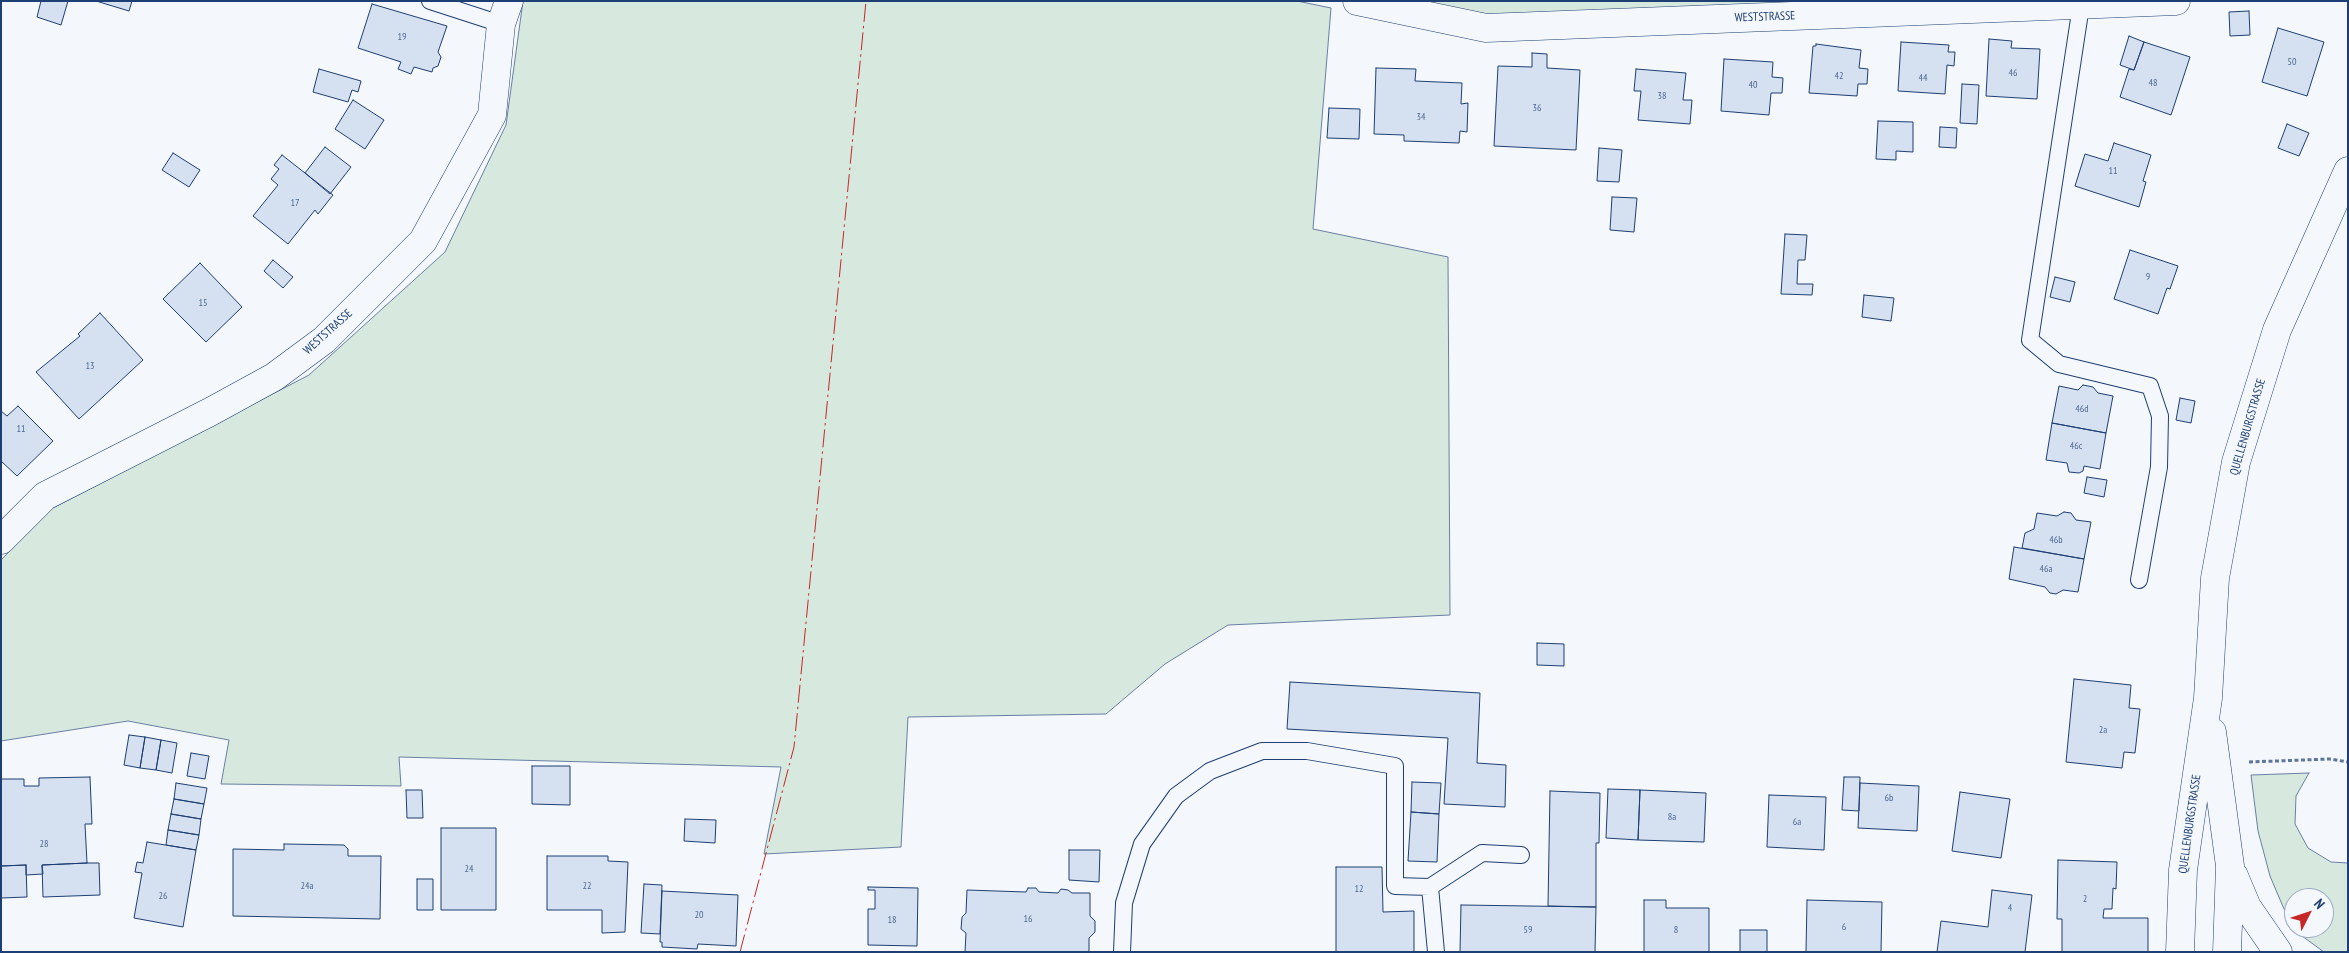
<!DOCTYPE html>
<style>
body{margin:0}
#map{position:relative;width:2349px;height:953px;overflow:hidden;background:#f4f7fb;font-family:"PT Sans Narrow",sans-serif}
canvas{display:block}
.frame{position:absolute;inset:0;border:2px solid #1d3f73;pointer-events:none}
.north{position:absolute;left:2284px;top:888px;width:50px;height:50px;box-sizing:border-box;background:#f4f7fb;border:1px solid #9eadc5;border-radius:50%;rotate:49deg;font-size:14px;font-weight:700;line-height:20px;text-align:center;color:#1d3f73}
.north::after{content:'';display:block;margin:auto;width:18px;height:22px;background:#c62828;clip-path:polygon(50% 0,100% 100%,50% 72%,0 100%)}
</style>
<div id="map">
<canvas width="2349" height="953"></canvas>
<div class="frame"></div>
<div class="north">N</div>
</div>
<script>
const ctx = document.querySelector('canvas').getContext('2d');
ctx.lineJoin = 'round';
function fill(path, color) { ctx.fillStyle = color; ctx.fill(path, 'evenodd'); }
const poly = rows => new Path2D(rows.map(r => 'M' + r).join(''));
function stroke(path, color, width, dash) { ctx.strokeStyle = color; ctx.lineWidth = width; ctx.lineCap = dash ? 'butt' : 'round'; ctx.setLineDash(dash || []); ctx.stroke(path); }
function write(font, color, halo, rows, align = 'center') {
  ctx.font = font + ' "PT Sans Narrow",sans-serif'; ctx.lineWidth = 4; ctx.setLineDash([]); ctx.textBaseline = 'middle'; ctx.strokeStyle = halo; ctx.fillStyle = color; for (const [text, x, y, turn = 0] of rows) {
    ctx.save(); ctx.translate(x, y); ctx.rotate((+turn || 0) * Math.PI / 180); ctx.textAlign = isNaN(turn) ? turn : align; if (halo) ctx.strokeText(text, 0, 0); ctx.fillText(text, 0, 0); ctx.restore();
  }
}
const green = poly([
 [523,1,1297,1,1331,8,1313,229,1448,257,1450,615,1228,625,1165,664,1106,714,908,717,901,847,764,854,781,767,399,757,401,786,221,784,229,740,128,721,1,741,1,560,51,509,309,375,445,252,506,125,523,1],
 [1405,1,1888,1,1484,17,1405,1],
 [2309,773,2296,796,2295,824,2308,848,2331,862,2348,863,2348,952,2324,952,2302,936,2296,928,2324,928,2324,898,2294,898,2294,924,2284,909,2270,876,2258,831,2251,775,2309,773]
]);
const building = poly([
 [41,1,68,1,61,25,37,17,41,1],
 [96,1,132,1,129,11,96,1],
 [372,4,447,26,438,52,441,57,438,66,433,68,432,72,414,67,411,74,398,69,401,62,358,48,372,4],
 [2249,11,2250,35,2230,36,2229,12,2249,11],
 [2278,28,2324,42,2307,96,2262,82,2278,28],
 [2129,36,2144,42,2134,70,2120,65,2129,36],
 [1989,39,2012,41,2011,48,2040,49,2037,99,1986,96,1989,39],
 [1901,42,1949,45,1948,52,1955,52,1954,66,1947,65,1945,94,1898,91,1901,42],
 [2144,42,2190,57,2171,115,2120,97,2129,69,2134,70,2144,42],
 [1816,44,1861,50,1859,68,1868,69,1867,84,1858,84,1857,96,1809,93,1813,46,1816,46,1816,44],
 [1532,53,1547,54,1547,68,1580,70,1576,150,1494,146,1498,66,1532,67,1532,53],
 [1724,59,1773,62,1772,77,1783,78,1782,93,1771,93,1769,115,1721,111,1724,59],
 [1376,68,1416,69,1415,81,1462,83,1461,104,1468,103,1467,132,1460,131,1459,143,1404,141,1404,135,1374,134,1376,68],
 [319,69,361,81,358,92,352,90,348,102,313,92,319,69],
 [1636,69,1686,73,1683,100,1692,100,1690,124,1638,120,1641,91,1634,91,1636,69],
 [1962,84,1979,85,1977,124,1960,123,1962,84],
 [353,100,384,120,365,149,335,129,353,100],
 [1329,108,1360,109,1359,139,1327,138,1329,108],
 [1878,121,1913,122,1913,152,1896,151,1896,160,1876,159,1878,121],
 [2287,124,2309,133,2299,156,2278,148,2287,124],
 [1940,127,1957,128,1956,148,1939,147,1940,127],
 [2114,143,2151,155,2143,181,2146,182,2139,207,2075,186,2085,154,2108,161,2114,143],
 [325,147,351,167,330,194,305,173,325,147],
 [1599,148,1622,150,1619,182,1597,181,1599,148],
 [173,153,200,170,189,187,162,170,173,153],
 [282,155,333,195,318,214,315,210,288,244,253,216,278,185,271,179,279,169,274,165,282,155],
 [1612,197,1637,198,1634,232,1610,230,1612,197],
 [1785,234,1807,235,1805,260,1798,260,1797,284,1813,284,1812,295,1781,294,1785,234],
 [2130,250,2178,266,2170,289,2167,288,2158,314,2114,299,2130,250],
 [273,260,293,277,283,288,264,271,273,260],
 [200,263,242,307,206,342,163,299,200,263],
 [2055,277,2075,282,2070,302,2050,297,2055,277],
 [1864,295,1894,298,1891,321,1862,317,1864,295],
 [100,313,143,360,79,419,36,372,80,336,78,334,100,313],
 [2083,385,2093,387,2098,393,2113,396,2106,433,2052,423,2059,386,2078,390,2083,385],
 [2180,398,2195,401,2191,423,2176,420,2180,398],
 [18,406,53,441,17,476,1,461,1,411,7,416,18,406],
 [2052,423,2106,433,2100,469,2084,466,2083,471,2079,473,2069,472,2067,463,2046,460,2052,423],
 [2087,477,2107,480,2104,497,2084,493,2087,477],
 [2064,512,2071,513,2076,520,2091,522,2084,559,2022,548,2025,533,2034,529,2037,513,2057,516,2064,512],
 [2014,547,2084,559,2078,592,2063,590,2056,594,2050,593,2045,587,2009,579,2014,547],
 [1537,643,1564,644,1564,666,1537,665,1537,643],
 [2074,679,2131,685,2129,708,2140,709,2135,753,2124,752,2122,768,2066,762,2074,679],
 [1290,682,1480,693,1477,763,1506,765,1505,807,1444,804,1448,738,1287,729,1290,682],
 [129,735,145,737,140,768,124,765,129,735],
 [145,737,161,740,156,770,140,768,145,737],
 [161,740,177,743,172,773,156,770,161,740],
 [191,753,209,756,205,779,187,776,191,753],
 [532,766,570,766,570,805,532,804,532,766],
 [90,777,92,824,85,824,87,863,42,865,43,874,26,875,26,865,1,866,1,779,24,779,24,786,39,786,39,778,90,777],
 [1844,777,1860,777,1859,811,1842,810,1844,777],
 [1412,782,1441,783,1439,814,1411,812,1412,782],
 [176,783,207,788,204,804,174,799,176,783],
 [1860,783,1919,786,1917,831,1858,828,1860,783],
 [1608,789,1640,790,1638,840,1606,838,1608,789],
 [406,790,422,790,423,818,407,818,406,790],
 [1640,790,1706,793,1704,842,1638,840,1640,790],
 [1550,791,1600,793,1599,843,1596,843,1596,907,1548,906,1550,791],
 [1960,792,2010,799,2001,858,1952,851,1960,792],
 [1769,795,1826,797,1824,850,1767,847,1769,795],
 [174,799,204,804,201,819,171,814,174,799],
 [1411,812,1439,814,1437,862,1408,861,1411,812],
 [171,814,201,819,199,835,168,830,171,814],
 [685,819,716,820,715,843,684,841,685,819],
 [441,828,496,828,496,910,441,910,441,828],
 [168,830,199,835,196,850,166,845,168,830],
 [147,842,196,850,183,927,134,918,142,873,135,872,137,862,143,863,147,842],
 [284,844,344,845,348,849,348,856,381,856,380,919,233,916,233,849,284,850,284,844],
 [1069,850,1100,850,1099,882,1069,880,1069,850],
 [547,856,608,856,608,861,628,862,625,932,602,933,602,910,547,910,547,856],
 [2058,860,2117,862,2116,889,2113,888,2112,909,2104,909,2103,918,2148,918,2148,952,2062,952,2062,919,2057,919,2058,860],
 [87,863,99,863,100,895,43,897,42,865,87,863],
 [26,865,27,897,1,898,1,866,26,865],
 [1336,867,1382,867,1383,912,1414,911,1414,952,1336,952,1336,867],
 [417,879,433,879,433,910,417,910,417,879],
 [644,884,662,885,660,934,641,933,644,884],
 [868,887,918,888,917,946,868,945,868,909,875,909,875,890,868,890,868,887],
 [1028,888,1036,888,1039,892,1058,893,1061,889,1068,890,1072,893,1090,893,1090,916,1095,921,1095,932,1089,938,1089,952,965,952,966,933,961,929,962,917,966,913,967,890,1026,892,1028,888],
 [1992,890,2032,895,2025,952,1937,952,1941,921,1988,927,1992,890],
 [662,891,738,895,736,946,698,944,697,949,662,947,662,942,660,942,662,891],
 [1644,900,1666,900,1666,908,1709,908,1709,952,1644,952,1644,900],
 [1807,900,1882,902,1881,952,1806,952,1807,900],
 [1461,905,1596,907,1595,952,1460,952,1461,905],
 [1740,930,1767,930,1767,952,1740,952,1740,930]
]);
const path = poly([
 [2249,762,2330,759,2348,762]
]);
const service = poly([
 [430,1,501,24],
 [2081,6,2030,340,2059,364,2150,386,2160,416,2159,467,2139,580],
 [1430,887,1482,853,1521,855],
 [1122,952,1124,903,1142,844,1176,796,1210,771,1262,751,1307,751,1395,766,1395,886,1430,887,1436,952]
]);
const minor = poly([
 [1357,1,1486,28,2176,1],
 [1,540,45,496,210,412,274,377,324,340,423,241,492,115,501,24,509,1]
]);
const tertiary = poly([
 [2212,732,2230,866,2227,952],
 [2234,876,2247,907,2278,952],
 [2180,952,2183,870,2208,698,2215,578,2236,462,2277,330,2348,171]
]);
const power = poly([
 [740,952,794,747,866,1]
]);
const numberNames = [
 ["19",402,37],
 ["50",2292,62],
 ["46",2013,73],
 ["42",1839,76],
 ["44",1923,78],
 ["48",2153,83],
 ["40",1753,85],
 ["38",1662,96],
 ["36",1537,108],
 ["34",1421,117],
 ["11",2113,171],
 ["17",295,203],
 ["9",2148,277],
 ["15",203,303],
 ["13",90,366],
 ["46d",2082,409],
 ["11",21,429],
 ["46c",2076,446],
 ["46b",2056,540],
 ["46a",2046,569],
 ["2a",2103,730],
 ["6b",1889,798],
 ["8a",1672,817],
 ["6a",1797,822],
 ["28",44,844],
 ["24",469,869],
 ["24a",307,886],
 ["22",587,886],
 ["12",1359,889],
 ["26",163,896],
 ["2",2085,899],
 ["4",2010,908],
 ["20",699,915],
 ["16",1028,919],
 ["18",892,920],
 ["6",1844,927],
 ["59",1528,930],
 ["8",1676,930]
];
const streetNames = [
 ["WESTSTRASSE",1765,17,-2],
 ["WESTSTRASSE",328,332,-42],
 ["QUELLENBURGSTRASSE",2248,427,-74],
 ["QUELLENBURGSTRASSE",2190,824,-82]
];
fill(green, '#d7e8df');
stroke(green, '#687fa3', 1);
fill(building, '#d5e0f0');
stroke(building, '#1d3f73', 1);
stroke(service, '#1d3f73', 18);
stroke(minor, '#1d3f73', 29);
stroke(tertiary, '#1d3f73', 29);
stroke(path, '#5e769c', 3, [4, 2.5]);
stroke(service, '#f4f7fb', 16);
stroke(minor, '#f4f7fb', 28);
stroke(tertiary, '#f4f7fb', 28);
stroke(power, '#c62828', 1, [18, 4, 2.5, 4]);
write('10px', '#4b6792', null, numberNames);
write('12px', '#1d3f73', '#f4f7fb', streetNames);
</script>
